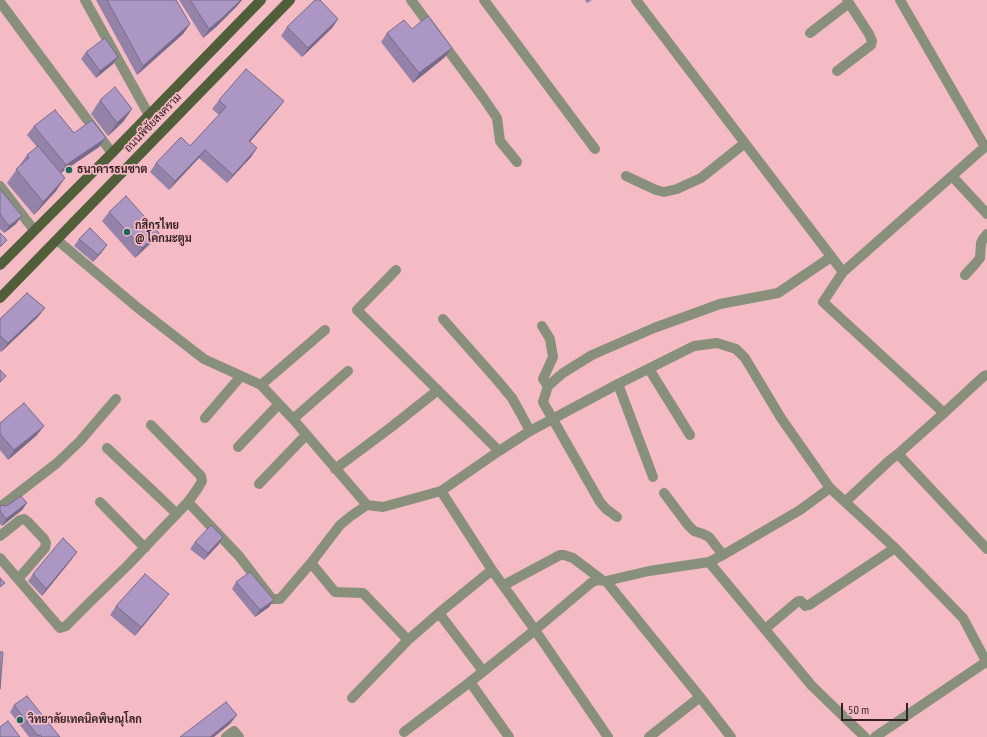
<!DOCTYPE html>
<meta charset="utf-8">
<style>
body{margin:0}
#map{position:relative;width:987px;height:737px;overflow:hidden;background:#f4bbc5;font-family:"PT Sans Narrow",sans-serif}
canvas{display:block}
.scale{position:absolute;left:841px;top:703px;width:67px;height:18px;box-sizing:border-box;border:2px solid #352024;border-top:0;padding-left:5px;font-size:12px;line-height:14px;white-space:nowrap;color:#352024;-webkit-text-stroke:3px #f4bbc5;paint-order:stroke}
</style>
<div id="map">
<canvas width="987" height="737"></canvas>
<div class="scale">50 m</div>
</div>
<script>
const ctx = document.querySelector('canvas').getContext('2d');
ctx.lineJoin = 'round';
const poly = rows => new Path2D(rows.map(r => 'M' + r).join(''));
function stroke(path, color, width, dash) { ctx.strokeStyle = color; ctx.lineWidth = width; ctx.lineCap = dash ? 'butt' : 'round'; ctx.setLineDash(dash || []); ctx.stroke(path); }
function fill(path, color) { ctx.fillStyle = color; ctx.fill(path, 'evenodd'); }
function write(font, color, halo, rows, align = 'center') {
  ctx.font = font + ' "PT Sans Narrow",Sarabun,sans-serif'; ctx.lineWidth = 3.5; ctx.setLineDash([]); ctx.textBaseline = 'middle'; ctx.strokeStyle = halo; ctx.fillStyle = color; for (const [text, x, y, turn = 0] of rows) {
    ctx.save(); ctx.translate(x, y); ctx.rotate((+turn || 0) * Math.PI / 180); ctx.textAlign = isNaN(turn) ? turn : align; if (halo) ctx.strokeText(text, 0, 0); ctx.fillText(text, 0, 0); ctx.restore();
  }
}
const minor = poly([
 [85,0,149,115],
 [411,0,482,96,497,118,500,141,517,162],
 [484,0,595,149],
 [636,0,843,272,987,145],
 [900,0,985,147],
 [0,2,112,153],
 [810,33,849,3],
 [837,71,871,45,872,41,869,34,847,0],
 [626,176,656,190,664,192,677,189,701,178,745,143],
 [952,176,987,214],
 [0,186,34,230],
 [57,240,138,308,204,359,261,385,293,419,367,505],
 [396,270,357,310,499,451],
 [843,272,823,302,944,413],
 [965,275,976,263,980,258,981,243,983,239,987,234],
 [443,319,497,380,512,398,521,414,530,431],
 [542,326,550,339,553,357,543,379,548,386],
 [649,369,690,435],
 [618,384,653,477],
 [261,385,325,330],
 [205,418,241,376],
 [293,419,348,371],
 [151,425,201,476,202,481,198,488,188,502],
 [238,447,279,404],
 [107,448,156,494,177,514],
 [898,454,987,549],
 [335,469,390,428,438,390],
 [259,484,306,435],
 [441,491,492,570,535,630,608,737],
 [664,493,688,525,694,531,703,534,709,537,723,555],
 [100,502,145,548],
 [845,502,890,460,898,454,944,413,984,376,987,375],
 [0,507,57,463,80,441,116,399],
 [617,517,606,509,600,502,543,402,548,386,563,373,592,355,654,328,720,304,778,293,831,257],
 [0,536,20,520,24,519,28,522,44,539,46,543,45,548,18,579],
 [0,558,60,628,66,626,88,604,127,566,188,502,239,556,272,599,280,599,311,563,340,525,351,516,367,505,383,507,441,491,499,451,530,431,618,384,694,346,717,343,736,349,745,358,781,418,830,488,895,548,963,618,987,663],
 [709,562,812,686,865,737],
 [311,563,335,592,363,593,408,640],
 [606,581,700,697,731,737],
 [504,585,560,555,564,555,573,558,602,580],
 [439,613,492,570],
 [765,629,797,602,799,601,801,601,805,606,809,605,895,548],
 [470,682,509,737],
 [352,698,408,640,439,613,483,671],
 [404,732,470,682,535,630,591,583,597,580,606,581,649,571,709,562,723,555,800,510,830,488],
 [226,737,234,731,239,737],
 [649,737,700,697],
 [875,737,986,662]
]);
const major = poly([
 [0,265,112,153,261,0],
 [0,298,290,0]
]);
const wall = poly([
 [96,0,176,0,190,24,183,34,137,75],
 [179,0,242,0,237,6,216,27,203,38],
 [585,0,592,0,587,3],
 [338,19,332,28,302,57,281,36,287,27],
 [387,33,445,57,413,83,381,42],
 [86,52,118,57,113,64,96,78,81,59],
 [100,100,132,109,123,122,108,136,91,114],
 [219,100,284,101,277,110,250,142,257,148,251,157,227,183,199,158,169,190,150,172,156,163,190,146,219,115,212,109],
 [34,126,106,138,99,147,61,173,56,191,34,215,7,183,27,155,37,147,27,135],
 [0,189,16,224,4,233,0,229],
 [109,212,152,242,135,258,102,221],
 [79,239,102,252,93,262,74,246],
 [38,317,1,352,0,351,0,319],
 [0,423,37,435,8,460,0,450],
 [27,503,22,510,2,526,0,524,0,506,5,506],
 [195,542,219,544,204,560,190,549],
 [72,559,42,596,28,581,33,574],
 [236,582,274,600,269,607,255,617,232,589],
 [162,603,135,636,110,615,116,606],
 [14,705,51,726,60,737,29,737,10,712]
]);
const shadedWall = poly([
 [241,0,242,0,237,6,216,27,203,38,209,29],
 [338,19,332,28,302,57,308,48],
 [190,24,183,34,137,75,143,66],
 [452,48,445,57,413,83,419,73],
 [118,57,113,64,96,78,100,71],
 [284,101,277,110,243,150,249,141],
 [132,109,123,122,108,136,117,123],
 [106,138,99,147,59,174,66,165],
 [257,148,251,157,227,183,233,175],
 [205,150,199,158,169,190,175,181],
 [65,178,56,191,34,215,43,202],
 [22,216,16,224,4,233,9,226],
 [159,233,152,242,135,258,142,248],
 [107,245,102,252,93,262,98,255],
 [45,308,38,317,1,352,8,343],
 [44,426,37,435,8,460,14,450],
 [27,503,22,510,2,526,6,519],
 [223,537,219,544,204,560,208,553],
 [77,552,72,559,42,596,46,589],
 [169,594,162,603,135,636,141,627],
 [274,600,269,607,255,617,260,610],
 [237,715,230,724,214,737,210,737]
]);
const building = poly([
 [107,0,176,0,190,24,143,66,107,0],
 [190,0,241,0,222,18,209,29,190,0],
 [315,0,320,0,338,19,308,48,287,27,315,0],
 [428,16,452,48,419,73,387,33,404,20,412,29,428,16],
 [105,38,118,57,100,71,86,52,105,38],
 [246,69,284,101,249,141,257,148,233,175,205,150,175,181,156,163,181,137,190,146,226,107,219,100,246,69],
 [115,87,132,109,117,123,100,100,115,87],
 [55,110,74,133,92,120,106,138,66,165,34,126,55,110],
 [38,146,65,178,43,202,16,169,29,158,27,155,38,146],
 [0,189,22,216,9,226,0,214,0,189],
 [126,196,159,233,142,248,109,212,126,196],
 [90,228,107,245,98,255,79,239,90,228],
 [0,233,7,240,0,247,0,233],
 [27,293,45,308,8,343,0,336,0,319,27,293],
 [0,370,6,376,0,382,0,370],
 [24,403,44,426,14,450,0,434,0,423,24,403],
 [21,496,27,503,6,519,0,511,0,506,1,505,5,506,8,505,21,496],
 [211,525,223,537,208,553,195,542,211,525],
 [63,538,77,552,46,589,33,574,63,538],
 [250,572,274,600,260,610,236,582,250,572],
 [145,574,169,594,141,627,116,606,145,574],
 [0,578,5,583,0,587,0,578],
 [0,652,3,652,0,689,0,652],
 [27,696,51,726,60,737,42,737,40,735,38,736,14,705,27,696],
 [226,702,237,715,210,737,180,737,226,702],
 [8,721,20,737,0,737,0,727,8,721]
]);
const markers = [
 [69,170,4,"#1b665f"],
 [127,232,4,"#1b665f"],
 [20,720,4,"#1b665f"]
];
const streetNames = [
 ["ถนนพิชัยสงคราม",153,123,-46]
];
const poiNames = [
 ["ธนาคารธนชาต",77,170],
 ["กสิกรไทย",135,226],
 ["@ โคกมะตูม",135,239],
 ["วิทยาลัยเทคนิคพิษณุโลก",28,720]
];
stroke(minor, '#88907c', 10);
stroke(major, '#505e3a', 10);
fill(wall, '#9482a9');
fill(shadedWall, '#786a89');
fill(building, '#ac97c4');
stroke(building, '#786a89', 1);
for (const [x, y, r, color] of markers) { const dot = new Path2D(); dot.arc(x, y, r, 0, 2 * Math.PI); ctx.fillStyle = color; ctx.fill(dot); stroke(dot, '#f4bbc5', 1.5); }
write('11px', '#352024', '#f4bbc5', streetNames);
write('bold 11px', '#352024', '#f4bbc5', poiNames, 'left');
</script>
